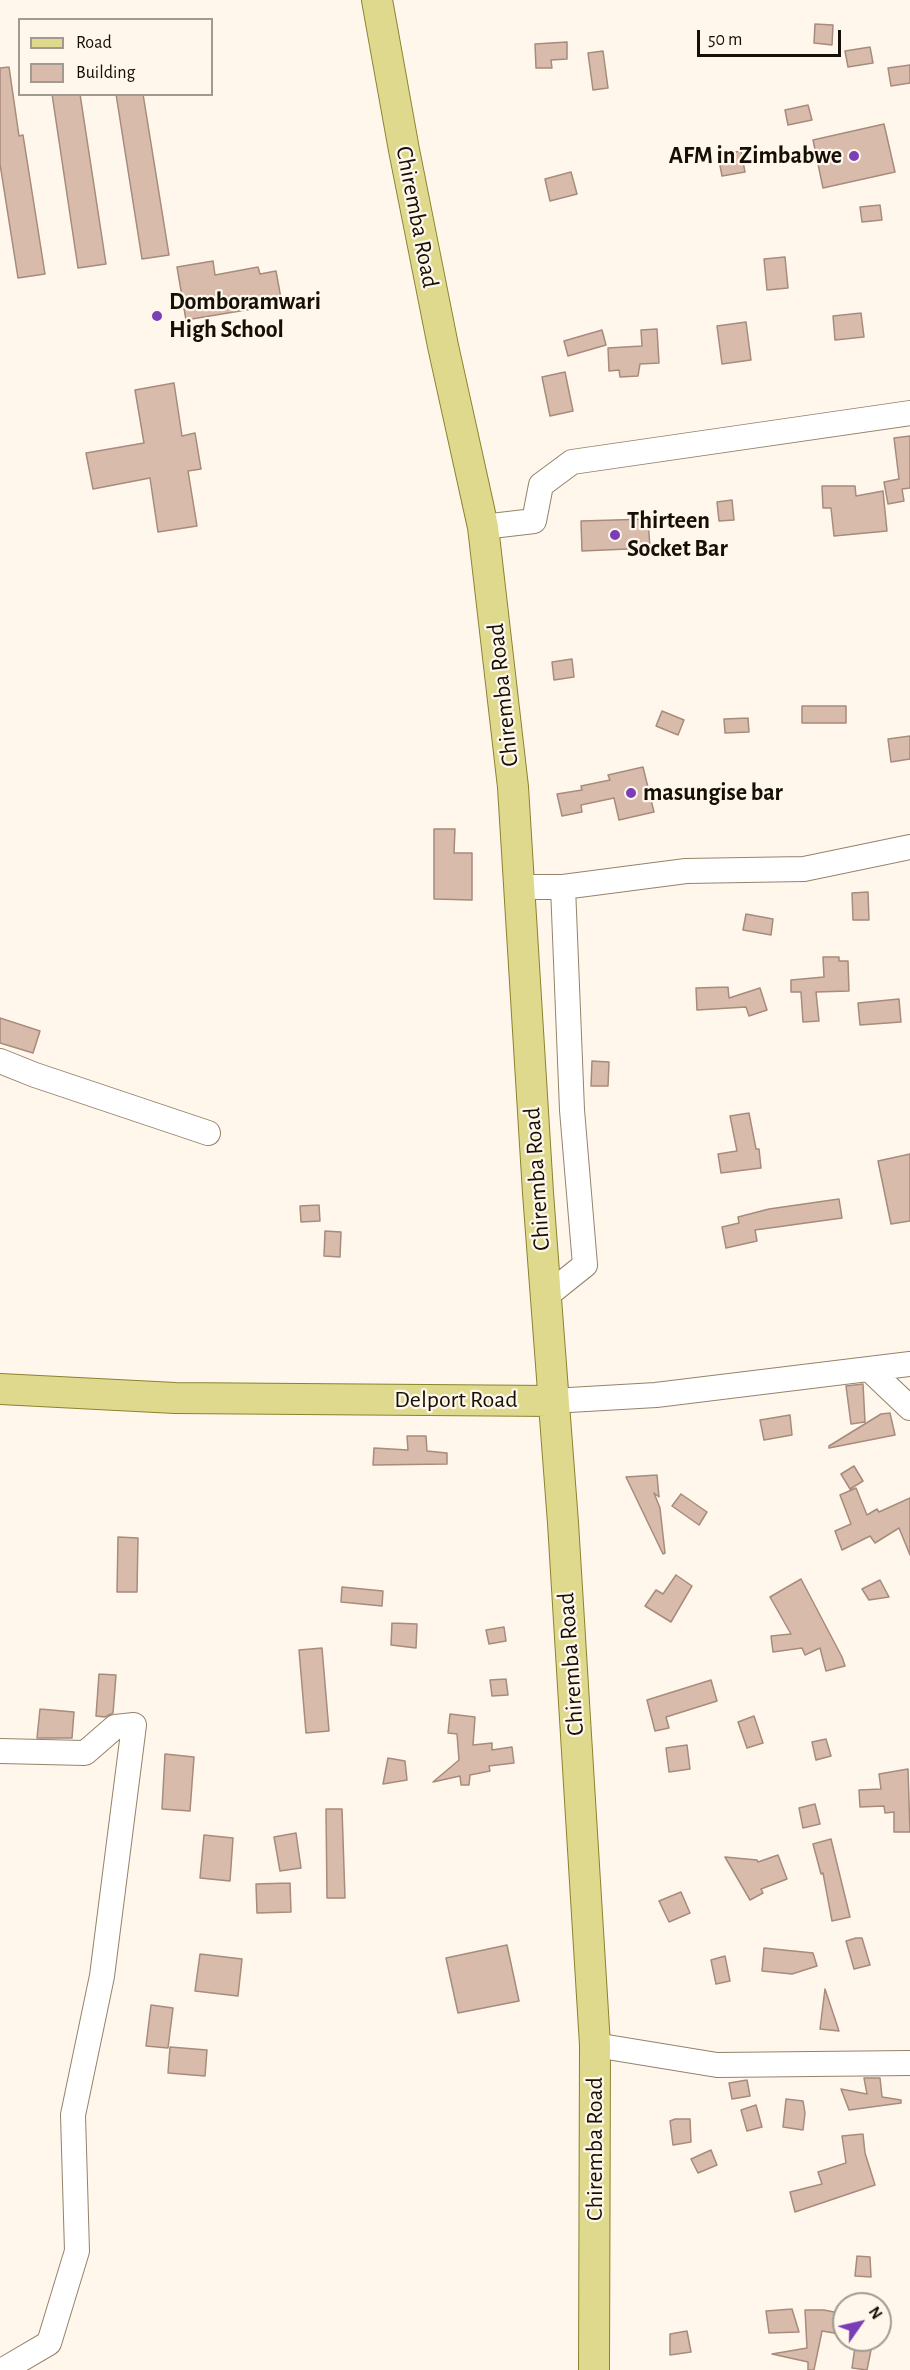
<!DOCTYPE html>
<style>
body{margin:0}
#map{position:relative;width:910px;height:2370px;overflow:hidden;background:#fff7ec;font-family:"Alegreya Sans",sans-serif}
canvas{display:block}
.legend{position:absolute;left:18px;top:18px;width:195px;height:78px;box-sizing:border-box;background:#fff7ec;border:2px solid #a19a90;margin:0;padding:8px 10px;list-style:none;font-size:18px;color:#150f06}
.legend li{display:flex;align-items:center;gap:12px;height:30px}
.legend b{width:30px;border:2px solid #a19a90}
.north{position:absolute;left:832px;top:2292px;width:60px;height:60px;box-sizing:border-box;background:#fff7ec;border:2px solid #a19a90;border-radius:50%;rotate:56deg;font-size:16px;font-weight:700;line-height:24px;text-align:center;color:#150f06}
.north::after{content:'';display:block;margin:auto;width:21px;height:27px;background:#7a3fb5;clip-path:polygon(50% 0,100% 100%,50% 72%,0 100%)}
.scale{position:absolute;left:697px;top:30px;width:144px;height:27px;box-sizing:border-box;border:3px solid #150f06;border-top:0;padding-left:8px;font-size:18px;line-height:21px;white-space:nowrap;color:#150f06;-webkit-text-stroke:4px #fff7ec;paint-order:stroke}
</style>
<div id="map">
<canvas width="910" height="2370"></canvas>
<ul class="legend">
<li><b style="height:8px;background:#dfd98e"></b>Road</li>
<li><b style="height:16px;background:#d9bbab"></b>Building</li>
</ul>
<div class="north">N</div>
<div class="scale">50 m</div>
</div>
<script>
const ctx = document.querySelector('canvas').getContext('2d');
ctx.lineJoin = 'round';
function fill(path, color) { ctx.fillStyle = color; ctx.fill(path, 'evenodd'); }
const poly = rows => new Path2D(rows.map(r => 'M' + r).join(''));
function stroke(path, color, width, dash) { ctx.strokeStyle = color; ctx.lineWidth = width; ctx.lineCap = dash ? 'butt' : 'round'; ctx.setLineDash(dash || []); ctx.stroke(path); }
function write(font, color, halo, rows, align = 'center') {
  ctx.font = font + ' "Alegreya Sans",sans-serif'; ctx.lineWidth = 4.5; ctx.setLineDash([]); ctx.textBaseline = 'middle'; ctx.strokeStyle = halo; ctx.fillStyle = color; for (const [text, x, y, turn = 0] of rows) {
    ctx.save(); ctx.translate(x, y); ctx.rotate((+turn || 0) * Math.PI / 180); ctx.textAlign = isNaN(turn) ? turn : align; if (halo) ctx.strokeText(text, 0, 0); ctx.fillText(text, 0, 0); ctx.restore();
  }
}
const building = poly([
 [815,24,833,25,832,45,814,43,815,24],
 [567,42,567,59,551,60,552,68,536,68,535,44,567,42],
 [870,47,873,63,848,67,845,51,870,47],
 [603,51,608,88,593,90,588,53,603,51],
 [910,65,910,83,891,86,888,68,910,65],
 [9,67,19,136,23,135,45,274,18,278,0,164,0,68,9,67],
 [52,94,80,94,106,264,78,268,52,94],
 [116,94,143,94,169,255,142,259,116,94],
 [808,105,812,120,788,125,785,110,808,105],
 [884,124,895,172,823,188,813,140,884,124],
 [741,151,745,172,722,176,718,155,741,151],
 [571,172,577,194,550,201,545,179,571,172],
 [880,205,882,220,862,222,860,207,880,205],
 [785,257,788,288,767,290,764,259,785,257],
 [213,261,215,275,258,267,260,274,276,271,282,304,186,320,177,267,213,261],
 [861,313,864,337,835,340,833,316,861,313],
 [746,322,751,360,722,364,717,326,746,322],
 [657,329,659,363,640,364,638,376,620,377,619,370,609,371,608,348,642,346,641,330,657,329],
 [602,330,606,345,568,356,564,341,602,330],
 [565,372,573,411,550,416,542,377,565,372],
 [174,383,182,436,195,433,201,469,188,471,197,526,158,532,150,478,93,489,86,453,144,443,135,390,174,383],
 [910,436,910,488,902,489,904,501,888,504,884,482,899,479,894,438,910,436],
 [822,486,855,486,856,496,883,491,887,531,834,536,831,508,823,508,822,486],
 [732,500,734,520,719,521,717,502,732,500],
 [648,519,650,548,582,551,581,521,648,519],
 [572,659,574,677,554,680,552,662,572,659],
 [802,706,846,706,846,723,802,723,802,706],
 [662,711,684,720,678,735,656,726,662,711],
 [748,718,749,732,725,733,724,719,748,718],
 [910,736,910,759,891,762,888,739,910,736],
 [643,767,654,812,619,820,614,798,581,805,582,812,562,816,557,794,582,790,581,786,610,780,608,775,643,767],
 [434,829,455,829,454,853,472,853,472,900,434,899,434,829],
 [868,892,869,920,853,920,852,893,868,892],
 [746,914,773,919,771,935,743,930,746,914],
 [823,957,839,957,839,961,848,961,849,991,816,992,819,1021,803,1022,801,992,791,992,791,980,824,977,823,957],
 [728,987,729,998,760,988,767,1010,749,1016,746,1007,697,1010,696,988,728,987],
 [899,999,901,1022,860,1025,858,1003,899,999],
 [0,1018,40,1031,33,1053,0,1043,0,1018],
 [592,1061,609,1062,608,1086,591,1086,592,1061],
 [749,1113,756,1149,759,1149,761,1168,721,1173,718,1154,737,1151,730,1116,749,1113],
 [910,1154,910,1221,891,1224,878,1161,910,1154],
 [839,1199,842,1218,755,1230,757,1241,726,1248,722,1227,739,1223,738,1217,769,1209,839,1199],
 [319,1205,320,1221,301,1222,300,1206,319,1205],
 [325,1231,341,1232,340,1257,324,1256,325,1231],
 [863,1384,865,1422,851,1424,846,1386,863,1384],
 [890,1413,895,1435,829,1448,829,1446,881,1414,890,1413],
 [790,1415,792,1435,764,1440,760,1420,790,1415],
 [407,1436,426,1436,427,1451,447,1453,447,1464,373,1465,374,1448,408,1450,407,1436],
 [854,1466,863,1481,850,1489,841,1474,854,1466],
 [657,1475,659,1497,654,1493,660,1508,665,1553,663,1554,626,1477,657,1475],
 [856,1488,867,1515,877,1509,879,1512,910,1498,910,1555,899,1528,875,1543,870,1536,842,1550,835,1531,851,1524,840,1495,856,1488],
 [681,1494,707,1512,699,1525,672,1506,681,1494],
 [118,1537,138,1538,137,1592,117,1592,118,1537],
 [676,1575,692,1586,671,1622,645,1606,656,1590,663,1594,676,1575],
 [801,1579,842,1657,845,1666,826,1671,820,1648,805,1655,802,1648,773,1652,771,1636,791,1634,770,1597,801,1579],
 [880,1580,889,1597,869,1600,862,1589,880,1580],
 [342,1587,383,1591,382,1606,341,1602,342,1587],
 [392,1623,417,1624,416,1648,391,1645,392,1623],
 [504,1627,506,1641,489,1644,486,1630,504,1627],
 [322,1648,329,1731,306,1733,299,1650,322,1648],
 [99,1674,116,1675,113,1713,105,1717,96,1716,99,1674],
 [506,1679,508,1695,492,1696,490,1680,506,1679],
 [711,1680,717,1701,666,1717,669,1728,655,1731,647,1700,711,1680],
 [40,1709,74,1712,72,1738,37,1738,40,1709],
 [450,1714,475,1717,473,1745,492,1743,492,1750,512,1747,514,1763,489,1766,490,1771,470,1775,469,1785,461,1785,460,1776,433,1782,459,1760,457,1734,448,1733,450,1714],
 [754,1716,763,1743,747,1748,738,1722,754,1716],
 [826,1739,831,1756,816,1760,812,1742,826,1739],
 [687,1745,690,1769,669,1772,666,1748,687,1745],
 [165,1754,194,1757,190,1811,162,1809,165,1754],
 [388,1758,405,1761,407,1780,383,1784,388,1758],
 [908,1769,910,1832,894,1832,894,1812,885,1813,884,1806,860,1807,859,1790,881,1789,879,1774,908,1769],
 [815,1804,820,1824,803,1828,799,1808,815,1804],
 [326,1809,342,1809,345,1898,327,1898,326,1809],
 [296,1833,301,1868,280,1871,274,1837,296,1833],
 [204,1835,233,1838,230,1881,200,1878,204,1835],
 [831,1839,850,1917,832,1921,823,1873,821,1874,813,1844,831,1839],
 [778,1855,787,1879,761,1889,763,1893,750,1900,725,1857,757,1860,758,1862,778,1855],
 [290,1883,291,1912,257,1913,256,1884,290,1883],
 [681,1892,690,1913,669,1922,659,1901,681,1892],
 [856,1938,862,1938,870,1965,854,1969,846,1941,856,1938],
 [507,1945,519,2001,458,2013,446,1958,507,1945],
 [764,1948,813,1953,817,1966,792,1974,762,1971,764,1948],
 [200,1954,242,1959,238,1996,195,1991,200,1954],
 [725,1956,730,1981,716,1984,711,1960,725,1956],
 [825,1989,839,2031,820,2029,825,1989],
 [151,2005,173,2008,168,2048,146,2046,151,2005],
 [170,2047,207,2050,205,2076,168,2073,170,2047],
 [864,2078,880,2078,882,2097,901,2100,901,2103,849,2110,841,2089,867,2094,864,2078],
 [747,2080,750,2096,732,2099,729,2083,747,2080],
 [786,2099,803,2101,805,2113,803,2130,783,2127,786,2099],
 [756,2105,762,2127,747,2131,741,2110,756,2105],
 [675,2119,690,2119,691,2142,673,2145,670,2121,675,2119],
 [863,2134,865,2153,875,2185,795,2212,790,2192,822,2184,818,2172,846,2163,842,2136,863,2134],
 [711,2150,717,2165,698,2173,691,2159,711,2150],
 [857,2256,870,2257,871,2277,855,2276,857,2256],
 [792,2309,799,2332,769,2333,766,2311,792,2309],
 [805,2310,824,2310,844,2314,840,2334,822,2331,814,2370,808,2370,808,2362,772,2354,807,2348,805,2310],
 [687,2331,691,2352,670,2355,670,2334,687,2331],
 [856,2340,873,2340,867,2370,852,2368,856,2340]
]);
const minor = poly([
 [483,527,534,521,541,485,572,462,910,413],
 [520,887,563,887,686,871,804,869,910,847],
 [0,1061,35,1075,208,1133],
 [545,1297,585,1265,572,1110,563,887],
 [869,1369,910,1408],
 [552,1401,656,1395,910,1364],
 [0,1751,85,1753,115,1727,134,1725,102,1976,73,2115,77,2251,49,2343,3,2370],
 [595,2045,717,2065,910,2063]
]);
const major = poly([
 [377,0,404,150,443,346,483,527,513,787,538,1193,563,1523,595,2045,594,2370],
 [0,1389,175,1398,552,1401]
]);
const markers = [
 [854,156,6,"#7a3fb5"],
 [157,316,6,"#7a3fb5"],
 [615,535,6,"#7a3fb5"],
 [631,793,6,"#7a3fb5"]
];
const poiNames = [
 ["AFM in Zimbabwe",842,156,"right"],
 ["Domboramwari",169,302],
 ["High School",169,330],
 ["Thirteen",627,521],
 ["Socket Bar",627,549],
 ["masungise bar",643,793]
];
const streetNames = [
 ["Chiremba Road",417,217,79],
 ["Chiremba Road",503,695,-96],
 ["Chiremba Road",537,1179,-94],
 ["Delport Road",456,1400],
 ["Chiremba Road",571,1664,-94],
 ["Chiremba Road",595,2149,-90]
];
fill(building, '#d9bbab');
stroke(building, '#a78b7b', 1.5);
stroke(minor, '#94836a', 26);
stroke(major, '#8b822e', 32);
stroke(minor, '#fff', 24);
stroke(major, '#dfd98e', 30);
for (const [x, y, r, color] of markers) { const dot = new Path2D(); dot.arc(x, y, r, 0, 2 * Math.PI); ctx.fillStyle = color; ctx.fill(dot); stroke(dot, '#fff7ec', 2); }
write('bold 24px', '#150f06', '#fff7ec', poiNames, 'left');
write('24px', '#150f06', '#fff7ec', streetNames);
</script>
